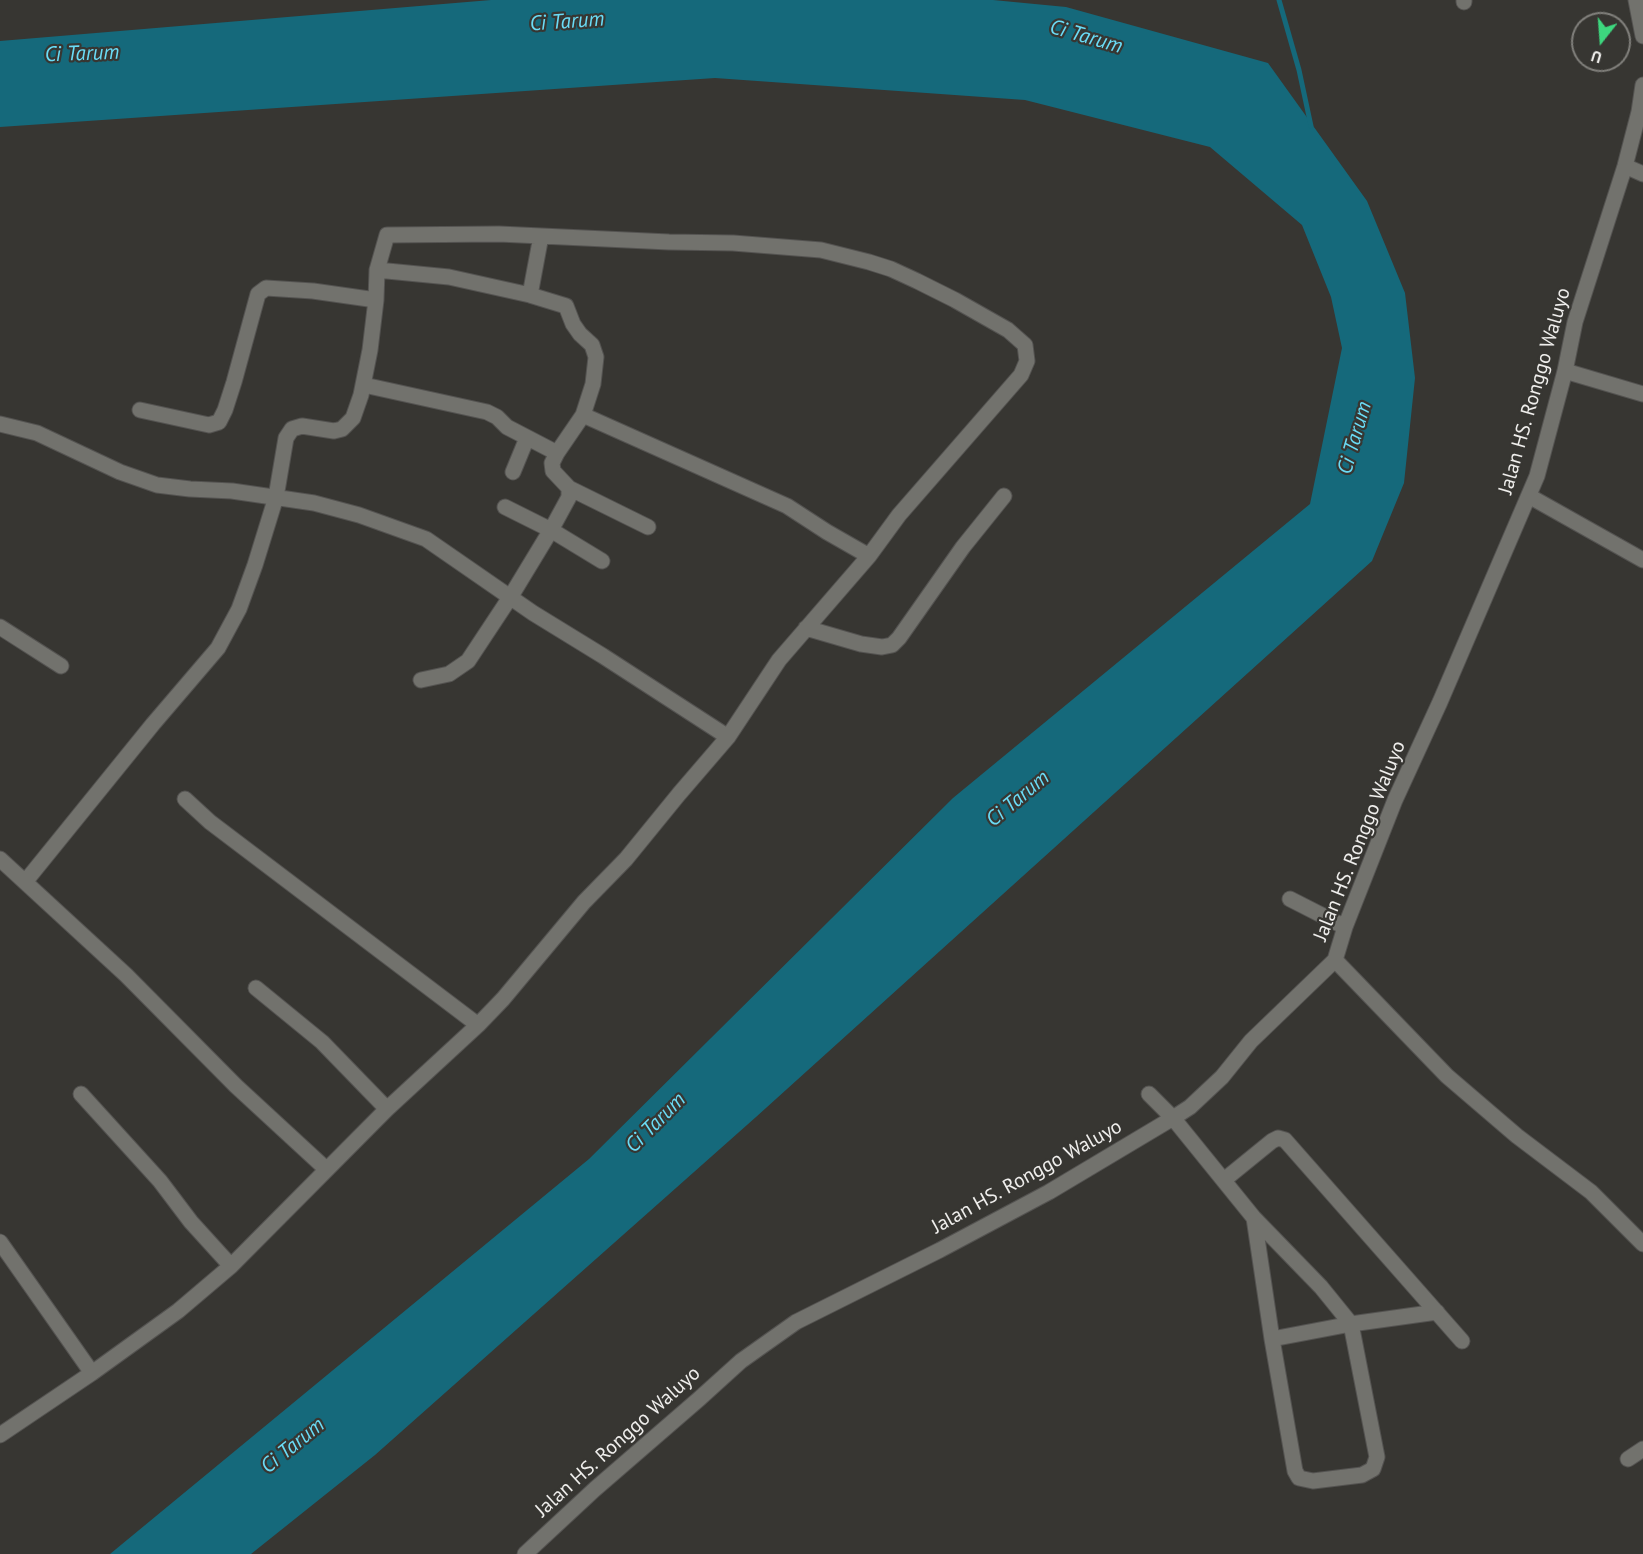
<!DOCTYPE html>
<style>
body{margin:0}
#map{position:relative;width:1643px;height:1554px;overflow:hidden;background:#373632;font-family:"PT Sans",sans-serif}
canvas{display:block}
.north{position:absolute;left:1571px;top:12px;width:60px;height:60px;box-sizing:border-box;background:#373632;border:2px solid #81807c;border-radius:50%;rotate:197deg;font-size:16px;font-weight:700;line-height:24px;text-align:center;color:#efeeec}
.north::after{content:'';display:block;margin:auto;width:21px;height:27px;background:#3dd77e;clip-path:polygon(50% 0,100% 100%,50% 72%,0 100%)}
</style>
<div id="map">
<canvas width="1643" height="1554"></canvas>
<div class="north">U</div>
</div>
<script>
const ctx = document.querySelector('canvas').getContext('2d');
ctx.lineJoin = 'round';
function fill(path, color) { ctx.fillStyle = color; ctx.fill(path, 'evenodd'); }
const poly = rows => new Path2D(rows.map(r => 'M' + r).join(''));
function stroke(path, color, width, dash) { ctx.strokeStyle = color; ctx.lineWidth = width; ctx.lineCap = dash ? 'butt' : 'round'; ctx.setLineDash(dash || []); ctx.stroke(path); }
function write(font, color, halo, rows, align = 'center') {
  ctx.font = font + ' "PT Sans",sans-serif'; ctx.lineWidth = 4.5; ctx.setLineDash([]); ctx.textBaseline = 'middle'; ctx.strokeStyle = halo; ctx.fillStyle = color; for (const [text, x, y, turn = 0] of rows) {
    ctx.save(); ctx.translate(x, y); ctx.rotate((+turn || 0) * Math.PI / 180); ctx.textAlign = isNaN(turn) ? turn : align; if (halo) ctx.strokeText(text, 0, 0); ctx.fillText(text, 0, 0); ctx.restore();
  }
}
const water = poly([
 [491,0,993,0,1066,7,1268,63,1367,201,1405,293,1415,378,1404,483,1372,561,756,1117,375,1455,251,1554,110,1554,589,1159,953,798,1310,504,1342,348,1331,297,1302,225,1210,147,1025,100,715,78,0,127,0,41]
]);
const stream = poly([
 [1279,0,1299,70,1311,126]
]);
const minor = poly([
 [1636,0,1643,36],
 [1464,2,1464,0],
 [1625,166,1643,174],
 [377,270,449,277,530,295,566,306,573,324,580,334,592,345,596,357,593,384,583,415,557,453,552,463,553,471,569,488,648,527],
 [530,295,541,236],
 [1565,371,1643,394],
 [364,385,487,412,497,417,507,427,557,453],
 [140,410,209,425,219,422,225,410,234,382,258,294,266,288,313,291,376,300],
 [583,415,787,506,827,532,869,556],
 [0,424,37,433,120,472,157,485,190,489,232,491,314,503,359,515,426,539,533,613,603,656,728,737],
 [513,472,527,438],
 [1529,496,1643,560],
 [505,507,551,530,602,561],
 [0,627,61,666],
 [806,628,861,644,882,647,892,645,899,638,963,547,1004,496],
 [421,680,449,674,468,661,511,596,551,530,569,497,569,488],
 [185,799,210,822,478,1025],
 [0,859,126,975,236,1086,326,1169],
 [1290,899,1345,927],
 [1335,960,1447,1076,1517,1136,1591,1192,1643,1244],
 [256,988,322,1042,387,1109],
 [81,1094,160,1181,191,1222,231,1266],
 [1149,1094,1173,1118,1254,1218,1321,1287,1351,1324,1377,1457,1373,1469,1362,1475,1313,1481,1299,1478,1295,1471,1272,1339,1254,1218],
 [1224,1180,1272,1141,1278,1138,1285,1140,1462,1341],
 [0,1242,92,1373],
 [1272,1339,1351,1324,1437,1312],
 [0,1435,92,1373,178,1311,231,1266,387,1109,478,1025,503,999,584,902,626,859,679,794,728,737,779,660,869,556,899,515,1021,375,1027,361,1025,345,1008,330,955,300,917,281,891,269,869,262,821,250,733,243,669,242,499,234,387,235,377,270,376,300,370,350,361,395,353,418,342,429,334,431,302,426,292,429,286,438,276,497,255,565,239,609,218,648,153,724,25,882],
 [1628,1459,1643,1449],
 [525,1554,595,1489,699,1399,741,1361,796,1322,940,1250,1049,1192,1173,1118,1190,1107,1222,1077,1251,1041,1335,960,1345,927,1395,800,1440,702,1537,476,1565,371,1575,322,1625,166,1639,112,1643,85]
]);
const streetNames = [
 ["Jalan HS. Ronggo Waluyo",1535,391,-74],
 ["Jalan HS. Ronggo Waluyo",1360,841,-68],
 ["Jalan HS. Ronggo Waluyo",1027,1177,-29],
 ["Jalan HS. Ronggo Waluyo",618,1442,-42]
];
const waterNames = [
 ["Ci Tarum",567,22,-4],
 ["Ci Tarum",1086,37,16],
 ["Ci Tarum",82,54,-2],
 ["Ci Tarum",1355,438,-74],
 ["Ci Tarum",1018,799,-40],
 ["Ci Tarum",656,1123,-45],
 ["Ci Tarum",293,1446,-39]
];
fill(water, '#15697b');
stroke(stream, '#15697b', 5);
stroke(minor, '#545351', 17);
stroke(minor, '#72726d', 15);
write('20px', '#efeeec', '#373632', streetNames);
write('italic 21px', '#6adcf6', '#373632', waterNames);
</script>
